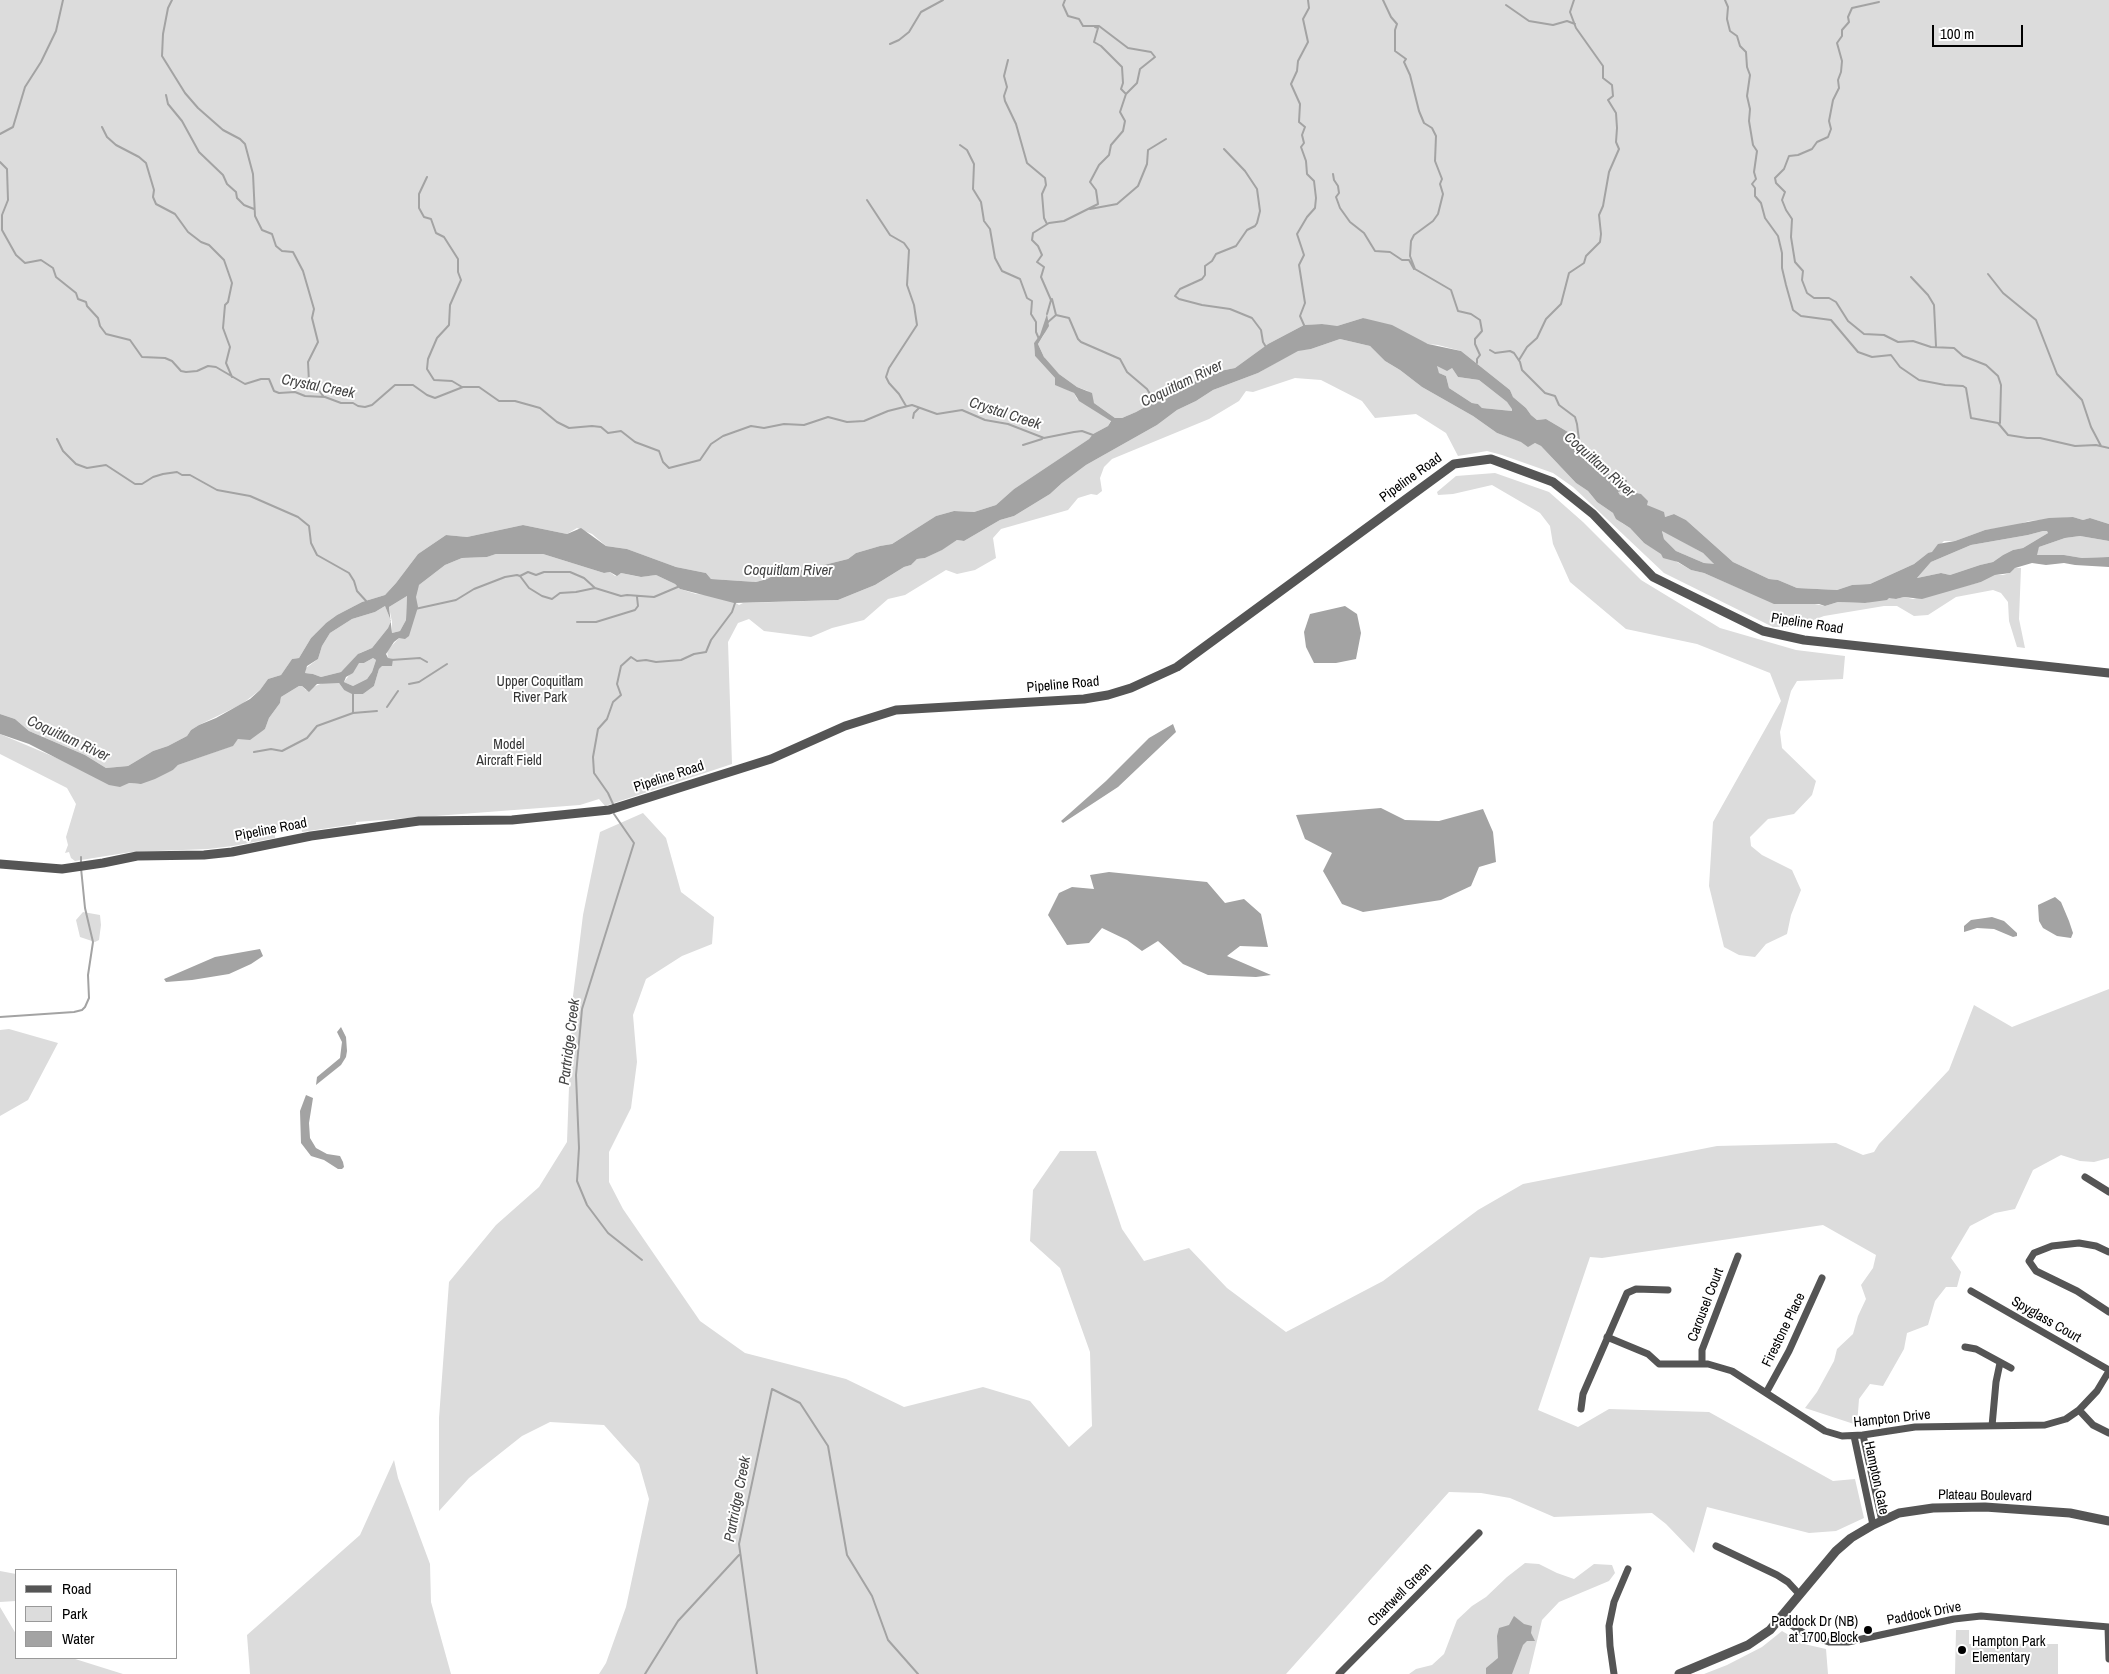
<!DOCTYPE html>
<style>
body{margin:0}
#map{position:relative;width:2109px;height:1674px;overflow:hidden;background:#fff;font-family:"Archivo Narrow",sans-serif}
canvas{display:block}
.legend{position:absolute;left:15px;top:1569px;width:162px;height:90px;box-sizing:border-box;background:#fff;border:1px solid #999;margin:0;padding:6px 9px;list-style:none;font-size:15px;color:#000}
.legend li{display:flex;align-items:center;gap:10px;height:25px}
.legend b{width:25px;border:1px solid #999}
.scale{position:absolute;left:1932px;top:25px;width:91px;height:22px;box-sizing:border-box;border:2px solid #000;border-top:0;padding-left:6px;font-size:15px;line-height:18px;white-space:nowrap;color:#000;-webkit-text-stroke:4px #fff;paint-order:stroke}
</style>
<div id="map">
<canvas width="2109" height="1674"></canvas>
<ul class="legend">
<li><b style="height:6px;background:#555"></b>Road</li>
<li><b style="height:14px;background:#dcdcdc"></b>Park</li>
<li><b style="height:14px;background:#a3a3a3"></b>Water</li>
</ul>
<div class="scale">100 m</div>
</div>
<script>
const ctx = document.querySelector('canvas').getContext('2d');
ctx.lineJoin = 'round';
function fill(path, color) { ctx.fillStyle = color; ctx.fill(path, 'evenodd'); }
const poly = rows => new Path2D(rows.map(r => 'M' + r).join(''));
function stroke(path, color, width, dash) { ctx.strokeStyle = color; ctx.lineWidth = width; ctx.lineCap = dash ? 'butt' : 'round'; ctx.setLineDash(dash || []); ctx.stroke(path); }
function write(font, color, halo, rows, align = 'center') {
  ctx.font = font + ' "Archivo Narrow",sans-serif'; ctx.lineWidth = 4; ctx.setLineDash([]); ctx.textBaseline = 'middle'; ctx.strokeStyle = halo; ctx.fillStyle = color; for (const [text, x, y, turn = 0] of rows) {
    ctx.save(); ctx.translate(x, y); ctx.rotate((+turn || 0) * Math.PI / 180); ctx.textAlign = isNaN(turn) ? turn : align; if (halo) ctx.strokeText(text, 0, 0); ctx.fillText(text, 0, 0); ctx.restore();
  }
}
const green = poly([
 [0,0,2109,0,2109,524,2090,518,2083,520,2073,517,2029,521,2013,526,1985,530,1955,541,1944,541,1932,553,1928,553,1914,564,1870,584,1852,585,1837,590,1797,588,1778,580,1769,579,1733,562,1686,520,1674,514,1665,517,1647,505,1620,495,1617,493,1618,480,1604,470,1580,448,1568,432,1546,419,1537,420,1531,415,1526,408,1513,397,1510,390,1461,351,1438,345,1428,344,1363,318,1337,326,1330,326,1322,324,1304,325,1268,344,1235,368,1220,371,1179,388,1136,412,1122,418,1115,418,1094,403,1088,391,1077,387,1059,374,1046,361,1038,344,1045,333,1034,343,1035,356,1055,378,1060,386,1074,393,1077,399,1111,420,1108,426,1093,434,1089,439,1014,489,996,505,974,512,954,511,936,516,892,544,880,546,856,553,848,559,824,565,818,569,802,570,800,568,789,567,767,579,756,582,711,579,706,573,676,567,627,549,606,546,592,534,577,528,567,534,523,525,467,537,446,535,418,554,396,583,385,595,362,602,337,615,326,623,311,638,299,658,292,659,281,675,268,679,260,690,242,704,199,725,191,730,187,736,168,746,153,751,128,766,106,768,85,755,29,731,15,719,0,714],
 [1340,339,1370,346,1385,361,1400,370,1422,387,1473,416,1497,433,1531,445,1535,443,1541,446,1576,483,1588,491,1597,502,1613,513,1622,523,1630,528,1644,543,1691,570,1704,573,1743,590,1825,606,1838,602,1865,603,1889,597,1896,599,1904,597,1913,599,1981,582,1995,575,2003,575,2010,573,2015,568,2021,568,2019,619,2025,648,2017,647,2009,621,2008,602,2001,593,1993,590,1956,597,1928,615,1914,616,1897,606,1884,606,1824,616,1795,627,1773,627,1664,573,1573,487,1553,473,1502,455,1487,451,1458,456,1446,433,1416,414,1375,418,1362,401,1321,380,1295,378,1253,392,1246,391,1239,401,1209,419,1112,459,1104,467,1100,478,1102,491,1097,495,1091,494,1078,498,1068,510,1001,529,993,538,996,558,975,570,957,574,946,570,905,595,888,599,864,620,832,628,811,637,764,631,749,619,738,623,728,642,732,764,605,806,599,799,580,805,356,822,356,824,302,832,301,827,273,830,275,831,275,838,233,846,208,849,131,852,75,861,71,858,69,852,65,853,68,845,66,837,76,804,67,788,0,754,0,734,64,761,129,783,138,784,173,770,178,765,232,746,238,739,245,738,265,729,269,718,280,703,281,697,299,686,302,686,306,690,325,682,339,683,344,690,363,694,374,686,379,669,388,658,387,651,398,639,416,604,416,589,419,585,445,565,462,558,487,557,496,554,543,554,604,573,610,572,615,576,621,573,640,577,656,575,675,584,680,589,696,594,725,596,739,605,743,603,838,600,875,585,904,567,911,565,917,559,925,558,941,550,957,540,964,541,1000,520,1014,516,1050,494,1062,483,1086,465,1157,425,1177,410,1196,401,1213,390,1258,373,1298,350,1311,349],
 [1437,366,1452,368,1458,377,1479,380,1507,402,1513,409,1512,411,1482,408,1478,404,1472,403,1449,388,1446,376,1439,373,1436,367],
 [1495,473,1549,492,1583,522,1641,580,1720,628,1796,650,1845,656,1843,679,1797,681,1791,691,1780,732,1782,748,1816,781,1812,795,1794,814,1768,819,1750,837,1751,846,1762,855,1792,870,1801,890,1791,915,1787,934,1766,944,1755,957,1739,955,1724,947,1709,886,1713,822,1781,701,1770,673,1697,644,1626,629,1570,582,1553,544,1550,526,1540,513,1492,485,1453,494,1438,495,1437,492,1456,476],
 [1662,530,1703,553,1715,565,1704,563,1676,551,1664,539],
 [2043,531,2047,531,2048,533,2023,548,2013,550,2003,555,1993,562,1980,565,1950,575,1941,573,1917,578,1931,562,1971,545,2028,535],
 [2080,536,2109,541,2109,557,2082,558,2064,555,2036,555,2039,547,2065,538],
 [407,596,406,620,400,631,392,633,392,622,389,607],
 [385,606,391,621,388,628,372,648,360,653,341,672,321,677,313,674,305,673,306,668,318,659,322,646,330,633,352,619,375,612],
 [373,658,376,660,372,672,367,679,353,686,344,682,359,662,364,663],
 [643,813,666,838,681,892,714,917,712,944,682,956,646,979,633,1015,637,1062,631,1108,609,1152,609,1182,623,1209,700,1321,745,1353,846,1379,904,1407,983,1387,1030,1401,1069,1447,1092,1426,1090,1352,1060,1268,1030,1241,1033,1190,1060,1151,1096,1151,1122,1229,1144,1261,1189,1248,1227,1288,1286,1332,1383,1281,1478,1210,1523,1184,1717,1146,1836,1143,1863,1155,1874,1152,1879,1144,1949,1070,1974,1005,2012,1027,2109,989,2109,1158,2094,1162,2080,1161,2061,1155,2033,1170,2015,1209,1995,1213,1970,1226,1951,1258,1961,1272,1957,1287,1946,1287,1935,1301,1928,1325,1907,1333,1904,1349,1883,1386,1870,1384,1859,1399,1857,1425,1805,1408,1817,1392,1834,1361,1837,1349,1853,1334,1858,1316,1866,1299,1861,1285,1873,1268,1876,1255,1823,1225,1602,1258,1590,1257,1538,1410,1578,1427,1609,1409,1709,1412,1833,1481,1855,1479,1864,1518,1836,1531,1809,1533,1707,1507,1694,1553,1666,1524,1652,1513,1554,1517,1510,1498,1481,1493,1449,1492,1286,1674,599,1674,606,1663,626,1607,649,1499,639,1464,604,1425,550,1422,522,1436,469,1478,439,1511,439,1418,449,1282,496,1225,539,1187,567,1142,572,1004,583,915,600,832],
 [83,912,100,915,101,925,99,940,95,942,80,937,76,920],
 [9,1029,58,1043,28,1100,0,1116,0,1030],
 [394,1460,398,1478,430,1564,431,1602,451,1674,250,1674,247,1635,360,1535],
 [1525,1563,1539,1564,1557,1573,1574,1579,1594,1564,1612,1565,1615,1573,1609,1581,1559,1602,1542,1620,1529,1674,1409,1674,1416,1669,1432,1665,1444,1654,1457,1620,1472,1606,1486,1597,1507,1577],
 [0,1571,16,1574,16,1601,0,1602],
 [0,1607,16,1634,16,1658,72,1658,123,1674,0,1674],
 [1956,1630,1969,1630,1969,1644,2058,1644,2058,1674,1955,1674],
 [1782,1631,1804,1644,1826,1649,1828,1674,1704,1674,1727,1665,1762,1647]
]);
const water = poly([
 [1047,314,1049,326,1038,344,1044,357,1059,374,1077,387,1092,393,1094,403,1115,418,1122,418,1136,412,1179,388,1220,371,1235,368,1268,344,1304,325,1322,324,1337,326,1363,318,1392,325,1428,344,1461,351,1510,390,1513,397,1526,408,1531,415,1537,420,1546,419,1568,432,1580,448,1604,470,1618,480,1627,480,1626,489,1618,492,1620,495,1625,496,1631,492,1641,494,1648,501,1647,505,1664,512,1665,517,1674,514,1686,520,1733,562,1769,579,1778,580,1797,588,1837,590,1852,585,1870,584,1914,564,1928,553,1932,552,1938,544,1955,541,1985,530,2049,518,2073,517,2083,520,2090,518,2109,524,2109,541,2080,536,2065,538,2039,547,2037,555,2064,555,2082,558,2109,557,2109,567,2075,565,2064,563,2046,565,2032,563,2015,568,2010,573,1995,575,1981,582,1922,599,1904,597,1896,599,1889,598,1887,600,1865,603,1838,602,1825,606,1819,604,1774,604,1704,573,1691,570,1678,562,1663,558,1661,554,1644,543,1630,528,1616,519,1613,513,1597,502,1588,491,1576,483,1541,446,1535,443,1528,447,1521,442,1497,433,1473,416,1422,387,1400,370,1385,361,1370,346,1340,339,1311,349,1298,351,1258,373,1213,390,1196,401,1177,410,1157,425,1086,465,1062,483,1050,494,1014,516,1000,520,964,541,957,540,942,550,925,558,917,559,911,565,904,567,875,585,838,600,734,603,680,589,675,584,656,575,641,577,621,573,617,576,610,572,604,573,543,554,496,554,487,557,462,558,445,565,419,585,416,597,418,607,409,636,405,639,399,638,394,642,386,654,388,658,393,659,392,666,382,666,379,669,374,686,363,694,352,694,344,690,339,683,317,684,309,692,302,686,299,686,281,697,280,703,269,718,265,729,250,740,238,739,233,746,178,765,173,770,155,779,141,784,129,783,120,787,109,785,29,744,0,734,0,714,15,719,29,731,85,755,106,768,128,766,153,751,168,746,187,736,191,730,199,725,216,718,250,699,260,690,268,679,281,675,292,659,299,658,311,638,326,623,337,615,362,602,385,595,396,583,418,554,446,535,467,537,523,525,567,534,581,528,606,546,627,549,676,567,706,573,711,579,756,582,767,579,789,567,796,566,802,570,818,569,824,565,848,559,856,553,880,546,892,544,936,516,954,511,974,512,996,505,1014,489,1089,439,1093,434,1108,426,1111,421,1079,401,1074,393,1055,385,1055,378,1035,356,1034,343,1040,335],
 [1437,366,1447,371,1452,368,1458,377,1479,380,1507,402,1512,409,1512,411,1482,408,1478,404,1472,403,1449,388,1446,376,1439,373],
 [1662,531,1703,553,1714,564,1704,563,1676,551,1664,539],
 [2043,531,2047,531,2048,533,2023,548,2013,550,2003,555,1993,562,1980,565,1950,575,1941,573,1917,578,1931,562,1971,545,2028,535],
 [407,596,406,620,400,631,392,633,389,607],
 [385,606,391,621,388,628,372,648,358,654,341,672,321,677,313,674,305,673,307,666,318,659,322,646,330,633,352,619,375,612],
 [373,658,376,660,372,672,367,679,353,686,344,682,346,677,353,673,359,663,364,663],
 [1345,606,1357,614,1361,633,1356,659,1336,663,1314,663,1306,647,1304,632,1310,614],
 [1173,724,1176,732,1118,787,1063,823,1061,821,1106,781,1149,738],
 [1381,808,1405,820,1439,821,1483,809,1493,832,1496,862,1479,867,1471,886,1441,900,1363,912,1342,904,1323,871,1332,853,1305,839,1296,815],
 [1109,872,1207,882,1225,903,1244,899,1261,914,1268,947,1240,946,1227,956,1271,975,1256,977,1208,975,1183,964,1158,941,1142,951,1127,940,1102,928,1089,943,1067,945,1048,915,1059,893,1072,887,1094,889,1090,875],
 [2055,897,2061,902,2069,921,2073,933,2071,938,2057,936,2043,928,2039,921,2038,905],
 [1992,917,2004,921,2017,933,2017,936,2013,937,1994,929,1977,928,1964,932,1964,926,1971,920],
 [260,949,263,956,251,964,229,974,192,980,166,982,164,979,215,957],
 [341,1027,346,1037,347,1051,346,1057,341,1065,316,1085,317,1077,340,1058,342,1042,337,1032],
 [306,1095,313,1098,309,1123,310,1138,316,1148,327,1154,340,1156,343,1162,344,1167,342,1169,338,1169,324,1160,311,1156,301,1143,300,1111],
 [1514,1616,1524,1624,1532,1626,1531,1633,1535,1641,1527,1641,1523,1645,1512,1674,1486,1674,1486,1668,1498,1658,1497,1636,1499,1628,1509,1625]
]);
const stream = poly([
 [172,0,168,8,163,34,162,56,185,93,198,108,223,130,240,139,245,144,253,174,255,216,262,230,272,234,276,246,282,251,293,252,303,271,314,309,312,318,318,342,308,362,309,382,318,389,323,396],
 [1383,0,1391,17,1397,24,1395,30,1395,51,1406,59,1404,62,1410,75,1419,111,1424,123,1432,128,1436,136,1435,161,1442,179,1440,184,1443,194,1438,214,1433,221,1414,235,1411,241,1410,256,1415,269,1451,290,1458,311,1471,314,1480,320,1482,331,1475,339,1475,344,1480,355,1477,359,1477,363],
 [1725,0,1728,7,1727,19,1730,31,1737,36,1740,46,1746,52,1747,67,1750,75,1747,96,1750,109,1749,121,1753,145,1757,151,1754,172,1756,179,1752,184,1755,188,1755,196,1761,203,1765,218,1778,236,1782,253,1782,268,1786,285,1793,310,1801,316,1831,320,1858,352,1872,357,1891,355,1900,367,1919,380,1945,385,1963,386,1966,388,1971,418,1998,423,2008,435,2027,438,2040,438,2075,446,2096,445,2109,448],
 [1879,2,1852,8,1848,17,1849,22,1842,30,1842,36,1837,43,1842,61,1841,72,1838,80,1839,88,1833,100,1829,121,1831,129,1828,137,1817,142,1812,149,1798,155,1789,156,1784,169,1775,178,1776,183,1785,192,1782,200,1786,210,1792,219,1791,237,1795,262,1803,271,1802,280,1807,293,1814,298,1829,298,1836,302,1848,321,1864,334,1884,335,1898,342,1913,341,1931,347,1954,348,1963,356,1986,365,1998,376,2001,385,2000,423],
 [1506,5,1529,21,1553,25,1567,21,1575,24],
 [1095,27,1098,28,1094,42,1101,46,1122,67,1123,83,1121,89,1126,94],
 [890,44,899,40,909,32,921,12,943,0],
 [1008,60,1004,76,1007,87,1004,96,1005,101,1016,124,1027,163,1045,178,1046,185,1042,194,1044,218,1047,224],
 [166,95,168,104,182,121,199,152,223,175,227,184,236,192,237,198,244,205,254,209],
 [102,127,107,137,116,145,139,157,146,163,154,190,153,197,156,204,175,214,188,232,201,242,209,245,224,260,232,283,228,302,225,305,223,328,230,347,226,363,232,377],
 [0,134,13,127,25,87,41,62,56,31,63,0],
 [960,145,967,150,974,164,973,189,981,202,984,221,990,229,995,258,1002,271,1020,279,1027,298,1032,301,1031,314,1036,322,1036,332,1039,339],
 [1224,149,1245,171,1257,189,1260,211,1257,223,1255,226,1247,230,1236,246,1216,254,1212,261,1205,266,1205,275,1202,279,1180,289,1175,296,1179,299,1202,305,1230,309,1252,318,1261,330,1263,342,1266,347],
 [0,162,7,169,8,200,2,215,2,230,16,255,25,263,41,260,53,268,56,277,76,293,78,299,86,302,87,306,98,318,100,326,106,334,130,340,142,357,165,358,172,361,181,371,186,372,197,371,208,366,216,367,245,384,261,379,269,379,274,391,279,393,295,392,305,396,325,397,341,403,353,403,358,406,365,407,372,405,395,385,413,385,427,395,435,398,463,387,479,387,499,401,515,401,540,408,557,422,569,428,592,426,601,427,608,433,621,431,635,442,659,451,663,462,669,468,700,460,711,444,723,436,751,426,764,428,784,424,804,425,828,417,847,422,864,421,888,411,912,405,937,414,962,410,985,420,1008,424,1044,438,1074,432,1082,431,1093,435],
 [1333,174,1334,180,1338,186,1339,193,1336,197,1340,208,1350,222,1364,233,1375,251,1390,252,1402,260,1409,260,1414,269],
 [427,177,419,194,419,208,424,217,431,219,436,233,444,237,458,259,458,272,461,280,450,305,449,325,437,338,428,359,427,369,434,380,452,381,462,387],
 [867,200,890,235,904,243,909,250,907,285,914,305,917,325,889,368,886,377,889,383,899,394,906,406],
 [1090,209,1117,204,1138,186,1147,164,1148,150,1166,139],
 [1988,274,2003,293,2036,320,2057,374,2082,400,2091,427,2101,446],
 [1911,277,1928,295,1934,305,1936,346],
 [1047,314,1051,300,1041,277,1044,267,1037,262,1042,255,1038,246,1032,240,1033,233,1049,223,1064,221,1098,204,1096,190,1090,182,1099,165,1109,155,1111,145,1123,131,1125,121,1120,112,1126,94,1137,83,1140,69,1155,57,1151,52,1128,48,1099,26,1083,26,1079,19,1068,16,1063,5,1065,0],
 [1056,315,1069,318,1078,339,1081,342,1120,359,1127,372,1147,389,1155,402],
 [1048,322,1056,315,1052,299],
 [1304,325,1300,316,1305,303,1299,265,1304,255,1297,234,1307,217,1315,208,1316,198,1314,181,1307,174,1306,161,1301,147,1304,143,1302,135,1305,127,1299,122,1300,104,1291,84,1297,71,1298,61,1308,42,1303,19,1309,8,1308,0],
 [1490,350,1495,353,1510,351,1514,353,1520,362,1522,370,1545,393,1555,396,1559,405,1575,417,1577,424,1580,448],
 [1519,360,1527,347,1537,338,1546,319,1561,304,1569,273,1584,263,1586,256,1600,242,1601,234,1599,215,1603,206,1609,172,1619,149,1616,142,1617,128,1616,113,1608,100,1613,96,1612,85,1603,78,1603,66,1576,28,1570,12,1574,0],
 [913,418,914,413,919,408],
 [57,439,63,451,76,464,87,468,106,465,135,484,142,484,153,477,163,474,177,472,182,475,190,475,217,490,250,496,298,517,309,526,311,543,317,555,349,573,354,581,357,591,367,602],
 [1023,445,1042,439],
 [520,576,528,572,536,575,544,572,570,572,584,578,595,588],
 [415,609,456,600,474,589,505,577,517,575,520,576,529,588,542,596,552,599,560,593,576,592,595,588,621,596,627,595,654,597,680,586],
 [577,622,596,622,635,610,638,606,637,597],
 [391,660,420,658,427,662],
 [409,684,419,682,447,664],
 [387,707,398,691],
 [353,713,377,711],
 [254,752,271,749,282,751,307,738,317,726,353,713,353,692],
 [613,804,608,793,594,773,593,757,598,729,607,719,613,702,621,695,617,684,621,666,631,657,637,661,646,660,656,662,681,660,694,654,706,652,711,640,732,612,735,603],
 [614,814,634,843,582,1009,576,1075,579,1148,577,1181,587,1205,608,1233,642,1260],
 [81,857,81,864],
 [0,1017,74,1012,82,1010,85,1007,89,998,88,975,93,942,85,908,81,868],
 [645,1674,678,1621,739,1555],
 [757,1674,739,1544,772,1389,800,1403,828,1446,847,1555,872,1596,888,1640,918,1674]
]);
const minor = poly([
 [2085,1177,2109,1192],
 [2109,1252,2096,1246,2079,1243,2052,1246,2034,1253,2029,1261,2036,1271,2077,1291,2109,1312],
 [1971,1291,2109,1370],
 [1607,1337,1648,1354,1659,1364,1708,1364,1732,1371,1825,1431,1842,1436,1863,1435,1915,1427,2045,1425,2066,1419,2079,1410,2097,1391,2109,1371],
 [1965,1347,1976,1349,2011,1368],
 [1702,1364,1702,1350,1738,1256],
 [1766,1393,1789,1351,1822,1278],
 [1581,1409,1583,1394,1627,1293,1636,1289,1668,1290],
 [2079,1410,2093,1425,2109,1433],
 [1992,1426,1996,1382,2000,1363],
 [1863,1435,1882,1521],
 [1854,1436,1873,1525],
 [1716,1546,1777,1575,1788,1582,1800,1595],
 [1781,1618,1805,1634,1829,1642,1848,1642,1954,1619,1981,1616,2109,1627],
 [2108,1627,2109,1659],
 [1339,1674,1479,1533],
 [1614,1674,1610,1646,1609,1626,1614,1602,1628,1569]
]);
const tertiary = poly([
 [0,864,62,869,103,863,137,856,204,855,232,852,311,836,419,821,512,820,609,810,771,759,845,726,896,710,1084,699,1108,695,1131,688,1177,667,1454,464,1491,459,1553,482,1593,514,1653,577,1763,631,1804,640,2109,673],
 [1679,1674,1748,1645,1770,1630,1836,1551,1851,1538,1873,1525,1899,1513,1933,1508,1985,1507,2070,1513,2109,1521]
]);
const markers = [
 [1868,1630,5,"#000"],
 [1962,1650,5,"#000"]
];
const streetNames = [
 ["Pipeline Road",1411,478,-36],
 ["Pipeline Road",1807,624,9],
 ["Pipeline Road",1063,685,-5],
 ["Pipeline Road",669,777,-18],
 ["Pipeline Road",271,830,-11],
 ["Carousel Court",1706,1305,-69],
 ["Spyglass Court",2046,1320,30],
 ["Firestone Place",1784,1330,-64],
 ["Hampton Drive",1892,1419,-6],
 ["Hampton Gate",1876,1478,78],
 ["Plateau Boulevard",1985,1496,1],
 ["Chartwell Green",1400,1595,-45],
 ["Paddock Drive",1924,1614,-11]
];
const parkNames = [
 ["Upper Coquitlam",540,682],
 ["River Park",540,698],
 ["Model",509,745],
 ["Aircraft Field",509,761]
];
const poiNames = [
 ["Paddock Dr (NB)",1858,1622],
 ["at 1700 Block",1858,1638],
 ["Hampton Park",1972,1642,"left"],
 ["Elementary",1972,1658,"left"]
];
const waterNames = [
 ["Coquitlam River",1182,384,-26],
 ["Crystal Creek",318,387,11],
 ["Crystal Creek",1005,414,18],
 ["Coquitlam River",1599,465,42],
 ["Coquitlam River",788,571],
 ["Coquitlam River",68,739,25],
 ["Partridge Creek",570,1042,-83],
 ["Partridge Creek",738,1499,-79]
];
fill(green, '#dcdcdc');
fill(water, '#a3a3a3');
stroke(stream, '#a3a3a3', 2);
stroke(minor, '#555', 7);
stroke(tertiary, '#555', 9);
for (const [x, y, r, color] of markers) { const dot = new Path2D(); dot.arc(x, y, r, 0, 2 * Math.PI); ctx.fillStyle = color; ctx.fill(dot); stroke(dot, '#fff', 2); }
write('14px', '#000', '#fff', streetNames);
write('14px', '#333', '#fff', parkNames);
write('14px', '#000', '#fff', poiNames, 'right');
write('italic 15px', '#444', '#fff', waterNames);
</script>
